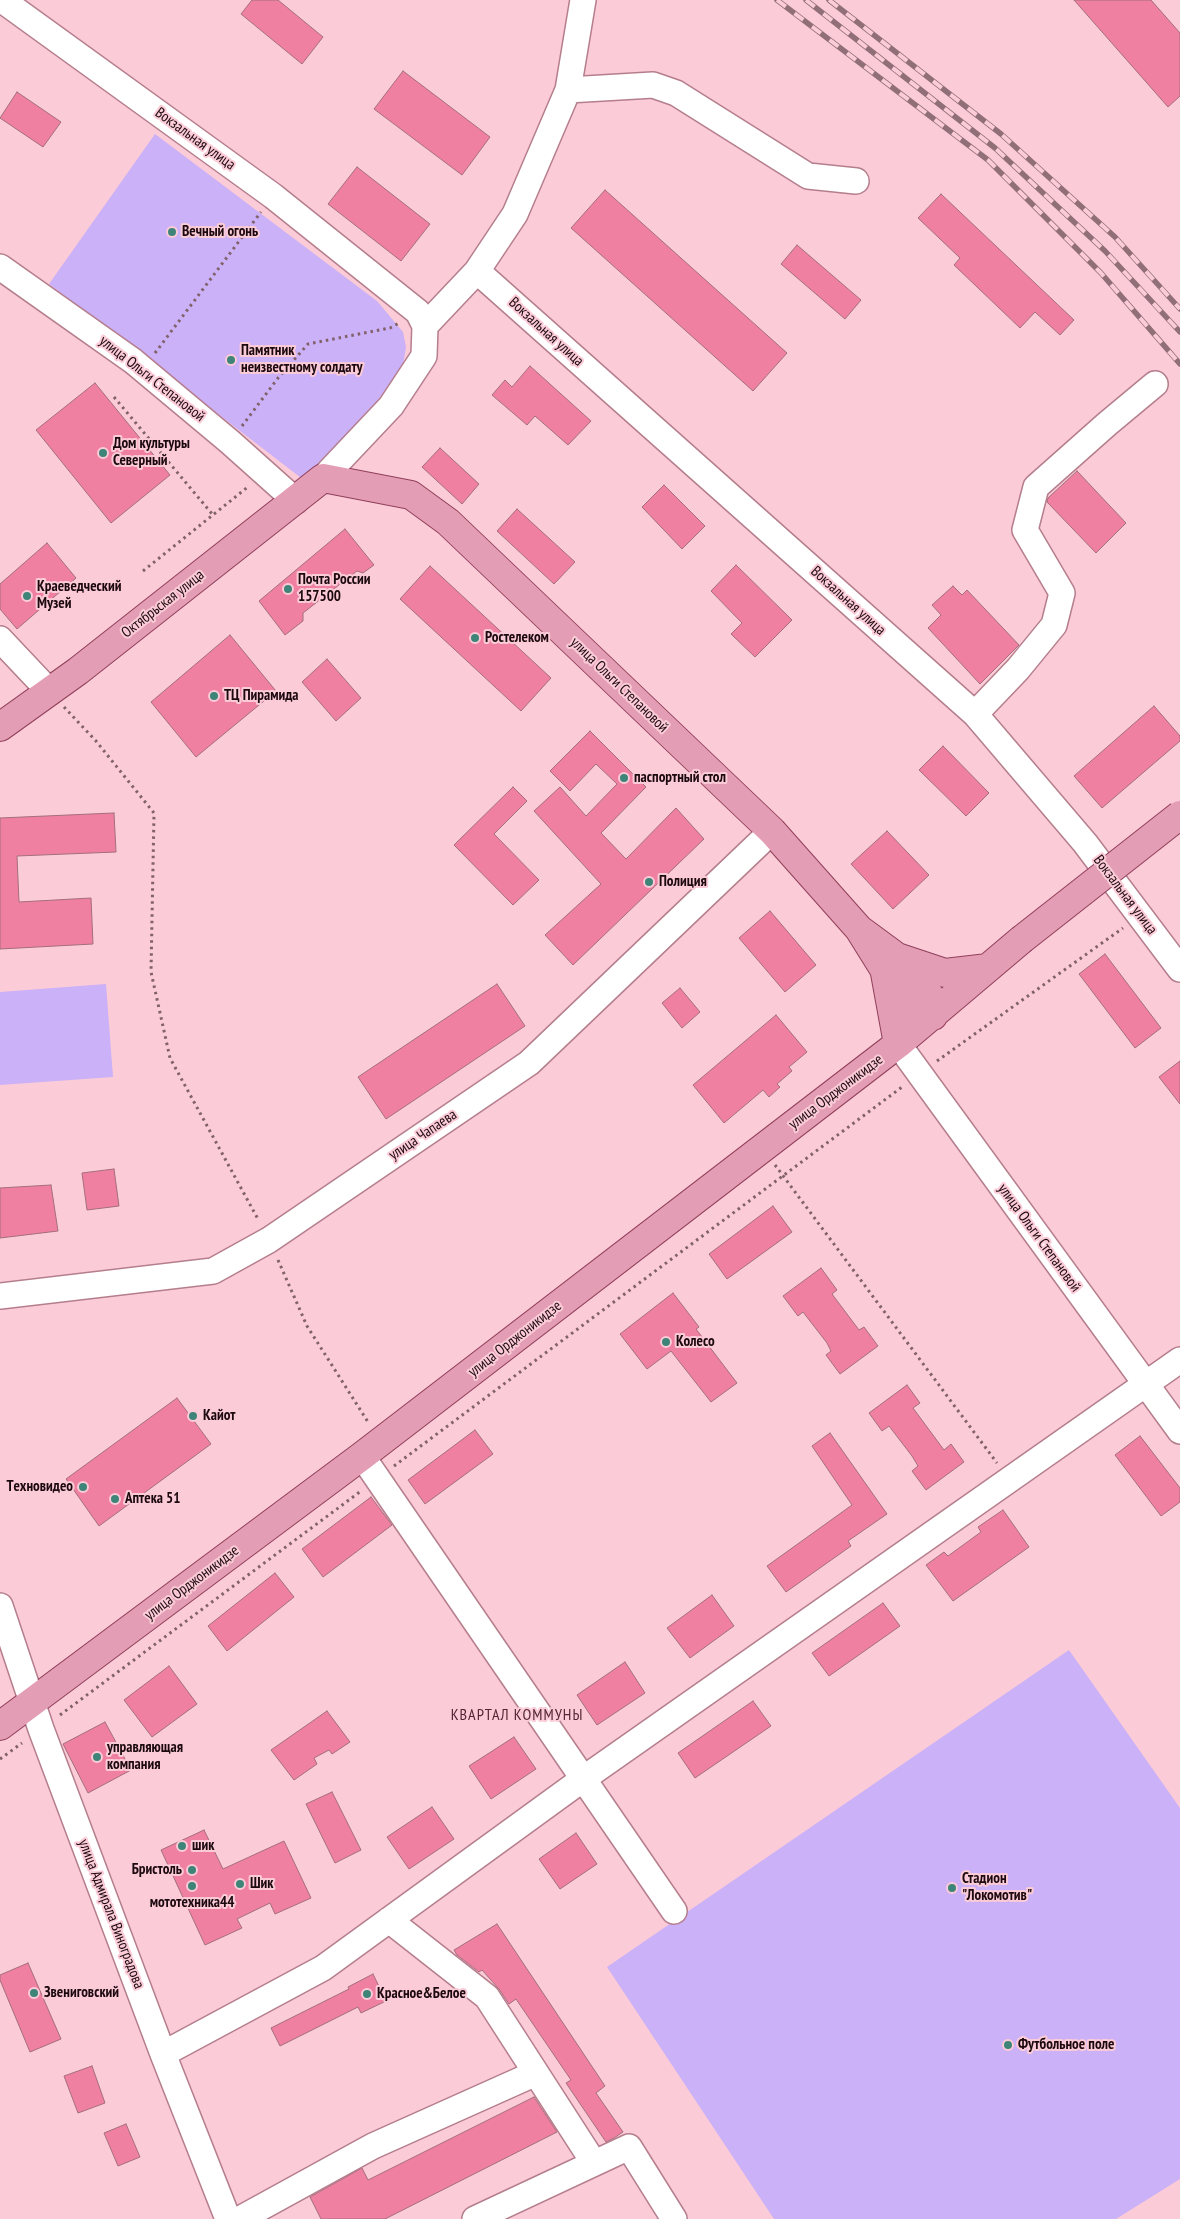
<!DOCTYPE html>
<meta charset="utf-8">
<style>
body{margin:0}
canvas{display:block;background:#fbcbd7}
</style>
<canvas width="1180" height="2219"></canvas>
<script>
const ctx = document.querySelector('canvas').getContext('2d');
ctx.lineJoin = 'round';
function fill(path, color) { ctx.fillStyle = color; ctx.fill(path, 'evenodd'); }
const poly = rows => new Path2D(rows.map(r => 'M' + r).join(''));
function stroke(path, color, width, dash) { ctx.strokeStyle = color; ctx.lineWidth = width; ctx.lineCap = dash ? 'butt' : 'round'; ctx.setLineDash(dash || []); ctx.stroke(path); }
function write(font, color, halo, rows, align = 'center') {
  ctx.font = font + ' "PT Sans Narrow",sans-serif'; ctx.lineWidth = 4; ctx.setLineDash([]); ctx.textBaseline = 'middle'; ctx.strokeStyle = halo; ctx.fillStyle = color; for (const [text, x, y, turn = 0] of rows) {
    ctx.save(); ctx.translate(x, y); ctx.rotate((+turn || 0) * Math.PI / 180); ctx.textAlign = isNaN(turn) ? turn : align; if (halo) ctx.strokeText(text, 0, 0); ctx.fillText(text, 0, 0); ctx.restore();
  }
}
const green = poly([
 [155,134,377,301,403,332,406,347,402,371,350,433,305,481,49,284],
 [106,984,113,1077,0,1085,0,992],
 [1069,1650,1180,1808,1180,2179,1116,2219,774,2219,607,1967]
]);
const building = poly([
 [252,0,278,0,323,37,302,64,241,14,252,0],
 [1074,0,1151,0,1180,33,1180,96,1168,107,1074,0],
 [403,71,490,137,462,175,374,109,403,71],
 [17,92,61,122,43,147,0,118,17,92],
 [357,167,430,224,401,261,328,204,357,167],
 [605,190,787,353,753,391,571,228,605,190],
 [941,194,1074,320,1060,335,1035,312,1020,328,954,265,960,258,918,218,941,194],
 [797,245,861,300,845,319,781,264,797,245],
 [530,366,591,421,568,445,535,416,527,425,492,395,505,380,512,387,530,366],
 [95,383,170,475,111,523,36,430,95,383],
 [440,448,479,484,462,504,422,467,440,448],
 [1077,471,1126,523,1096,553,1047,502,1048,498,1077,471],
 [664,485,705,526,682,549,642,507,664,485],
 [517,509,575,562,554,584,497,531,517,509],
 [345,529,374,565,363,573,357,571,303,613,303,621,285,635,259,601,345,529],
 [47,543,76,578,17,629,0,609,0,584,47,543],
 [736,565,792,620,755,657,731,634,742,623,711,591,736,565],
 [430,566,551,678,521,711,400,599,430,566],
 [953,586,962,595,967,590,1019,645,980,684,928,628,941,615,932,605,953,586],
 [230,635,276,691,196,757,151,702,230,635],
 [327,659,361,698,336,721,302,682,327,659],
 [1154,706,1180,736,1180,741,1102,808,1074,776,1154,706],
 [590,731,646,787,601,833,626,859,676,808,704,839,573,965,545,935,601,884,534,811,560,787,586,816,617,784,596,764,570,791,550,771,590,731],
 [943,746,989,793,966,816,919,770,943,746],
 [513,787,527,801,494,834,539,880,513,905,454,845,513,787],
 [114,813,116,852,17,856,19,902,91,898,93,944,0,949,0,818,114,813],
 [887,831,929,875,893,909,851,864,887,831],
 [770,911,816,965,785,992,739,938,770,911],
 [1105,954,1161,1028,1135,1048,1079,974,1105,954],
 [497,984,525,1026,386,1119,358,1077,497,984],
 [680,988,700,1012,682,1028,662,1003,680,988],
 [776,1015,807,1052,789,1067,792,1071,777,1084,780,1087,769,1097,763,1090,724,1123,693,1085,776,1015],
 [1180,1061,1180,1104,1159,1077,1180,1061],
 [114,1169,119,1206,87,1210,82,1173,114,1169],
 [51,1185,58,1231,0,1238,0,1188,51,1185],
 [773,1206,792,1232,727,1279,709,1254,773,1206],
 [821,1268,837,1290,832,1294,859,1330,864,1327,878,1346,840,1374,826,1355,831,1351,827,1343,803,1312,798,1316,783,1296,821,1268],
 [673,1293,699,1327,696,1329,737,1383,711,1402,671,1351,647,1369,620,1334,673,1293],
 [907,1385,920,1403,913,1408,944,1450,951,1444,964,1462,926,1490,912,1471,918,1466,912,1456,889,1426,882,1431,869,1413,907,1385],
 [177,1398,211,1444,99,1526,66,1479,177,1398],
 [475,1430,493,1454,425,1504,408,1480,475,1430],
 [830,1433,887,1514,848,1541,851,1546,786,1592,767,1566,852,1505,812,1446,830,1433],
 [1140,1436,1180,1488,1180,1502,1161,1516,1115,1455,1140,1436],
 [371,1497,392,1525,323,1577,302,1549,371,1497],
 [1003,1510,1029,1547,953,1601,926,1565,944,1552,948,1556,981,1532,978,1527,1003,1510],
 [275,1573,294,1597,227,1651,208,1626,275,1573],
 [712,1595,734,1626,690,1658,667,1628,712,1595],
 [883,1603,900,1626,829,1676,812,1653,883,1603],
 [625,1662,645,1693,597,1725,577,1695,625,1662],
 [169,1666,197,1704,152,1737,124,1700,169,1666],
 [753,1701,771,1726,695,1778,678,1753,753,1701],
 [327,1711,350,1742,332,1754,329,1750,314,1758,317,1764,294,1780,271,1750,327,1711],
 [105,1722,131,1770,88,1793,63,1744,105,1722],
 [514,1737,536,1769,491,1799,469,1766,514,1737],
 [332,1792,361,1850,335,1863,306,1804,332,1792],
 [432,1807,454,1839,409,1869,387,1837,432,1807],
 [204,1830,223,1869,284,1841,311,1898,275,1914,270,1903,237,1919,242,1928,205,1945,161,1850,204,1830],
 [576,1833,597,1864,560,1889,539,1859,576,1833],
 [497,1924,605,2086,596,2093,623,2132,614,2138,606,2142,566,2083,571,2080,516,1999,509,2004,499,1989,482,1970,479,1972,457,1955,454,1950,497,1924],
 [28,1963,61,2039,30,2052,0,1980,0,1975,28,1963],
 [373,1974,386,2001,361,2013,358,2007,280,2046,271,2028,349,1989,348,1987,373,1974],
 [92,2066,105,2103,78,2113,64,2076,92,2066],
 [534,2097,557,2132,385,2219,321,2219,310,2197,362,2168,368,2180,534,2097],
 [126,2124,140,2157,118,2166,104,2133,126,2124]
]);
const path = poly([
 [155,353,261,212],
 [114,397,213,515],
 [242,426,278,378,308,344,390,328,399,323],
 [143,571,249,486],
 [64,707,96,741,154,813,151,972,170,1058,259,1221],
 [937,1061,1123,928],
 [775,1165,997,1463],
 [278,1260,307,1326,368,1422],
 [394,1466,902,1087],
 [60,1715,361,1491],
 [0,1759,22,1743]
]);
const minor = poly([
 [2,0,273,196,418,312,425,326],
 [568,90,653,85,676,93,808,176,856,181],
 [0,267,133,361,230,442,296,501],
 [477,271,975,714,1085,843,1180,969],
 [323,478,391,406,424,356,425,326,477,271,515,214,568,90,583,0],
 [0,639,50,692],
 [975,714,1018,669,1054,625,1062,593,1025,530,1036,487,1107,424,1155,384],
 [898,1044,1180,1431],
 [0,1296,213,1271,269,1240,529,1063,772,831],
 [362,1456,674,1911],
 [0,1606,41,1729,163,2054,228,2219],
 [389,1920,487,1997,594,2163],
 [163,2054,323,1968,583,1779,1180,1360],
 [240,2219,373,2146,536,2073],
 [475,2219,629,2147,674,2219]
]);
const major = poly([
 [0,727,78,671,323,478,411,495,448,522,772,831,859,929,884,969,916,1008,933,1016,930,996,897,957,859,929],
 [897,957,945,973,988,968],
 [885,973,898,1044],
 [0,1726,362,1456,898,1044,1021,940]
]);
const rail = poly([
 [777,0,988,160,1101,273,1180,364],
 [806,0,995,148,1105,251,1180,332],
 [829,0,1001,134,1115,237,1180,309]
]);
const majorBridge = poly([
 [1021,940,1180,815]
]);
const markers = [
 [172,232,5,"#3f8479"],
 [231,360,5,"#3f8479"],
 [103,453,5,"#3f8479"],
 [288,589,5,"#3f8479"],
 [27,596,5,"#3f8479"],
 [475,638,5,"#3f8479"],
 [214,696,5,"#3f8479"],
 [624,778,5,"#3f8479"],
 [649,882,5,"#3f8479"],
 [666,1342,5,"#3f8479"],
 [193,1416,5,"#3f8479"],
 [83,1487,5,"#3f8479"],
 [115,1499,5,"#3f8479"],
 [97,1757,5,"#3f8479"],
 [182,1846,5,"#3f8479"],
 [192,1870,5,"#3f8479"],
 [240,1884,5,"#3f8479"],
 [192,1886,5,"#3f8479"],
 [952,1888,5,"#3f8479"],
 [34,1993,5,"#3f8479"],
 [367,1994,5,"#3f8479"],
 [1008,2045,5,"#3f8479"]
];
const streetNames = [
 ["Вокзальная улица",195,139,36],
 ["Вокзальная улица",546,332,42],
 ["улица Ольги Степановой",152,379,38],
 ["Вокзальная улица",848,601,42],
 ["Октябрьская улица",163,604,-38],
 ["улица Ольги Степановой",619,685,44],
 ["Вокзальная улица",1125,895,53],
 ["улица Орджоникидзе",836,1092,-37],
 ["улица Чапаева",423,1135,-34],
 ["улица Ольги Степановой",1039,1238,54],
 ["улица Орджоникидзе",515,1339,-38],
 ["улица Орджоникидзе",192,1583,-37],
 ["улица Адмирала Виноградова",111,1914,69]
];
const poiNames = [
 ["Вечный огонь",182,232],
 ["Памятник",241,351],
 ["неизвестному солдату",241,368],
 ["Дом культуры",113,444],
 ["Северный",113,461],
 ["Почта России",298,580],
 ["157500",298,597],
 ["Краеведческий",37,587],
 ["Музей",37,604],
 ["Ростелеком",485,638],
 ["ТЦ Пирамида",224,696],
 ["паспортный стол",634,778],
 ["Полиция",659,882],
 ["Колесо",676,1342],
 ["Кайот",203,1416],
 ["Tехновидео",73,1487,"right"],
 ["Аптека 51",125,1499],
 ["управляющая",107,1748],
 ["компания",107,1765],
 ["шик",192,1846],
 ["Бристоль",182,1870,"right"],
 ["Стадион",962,1879],
 ["\"Локомотив\"",962,1896],
 ["Шик",250,1884],
 ["мототехника44",192,1903,"center"],
 ["Звениговский",44,1993],
 ["Красное&Белое",377,1994],
 ["Футбольное поле",1018,2045]
];
const neighbourhoodNames = [
 ["КВАРТАЛ КОММУНЫ",517,1715]
];
fill(green, '#cbb1f7');
fill(building, '#ef80a2');
stroke(building, '#a46e7d', 1);
stroke(minor, '#b57e8d', 28);
stroke(major, '#913f5a', 30);
stroke(path, '#81616a', 3, [2.5, 4]);
stroke(minor, '#fff', 25);
stroke(major, '#e39db5', 28);
stroke(rail, '#916f78', 5.5);
stroke(rail, '#fbcbd7', 4, [11]);
stroke(majorBridge, '#913f5a', 30, []);
stroke(majorBridge, '#e39db5', 28);
for (const [x, y, r, color] of markers) { const dot = new Path2D(); dot.arc(x, y, r, 0, 2 * Math.PI); ctx.fillStyle = color; ctx.fill(dot); stroke(dot, '#fbcbd7', 2); }
write('15px', '#1c090f', '#fbcbd7', streetNames);
write('bold 15px', '#1c090f', '#fbcbd7', poiNames, 'left');
ctx.letterSpacing = '1px';
write('16px', '#542635', '#fbcbd7', neighbourhoodNames);
ctx.letterSpacing = '0px';
</script>
